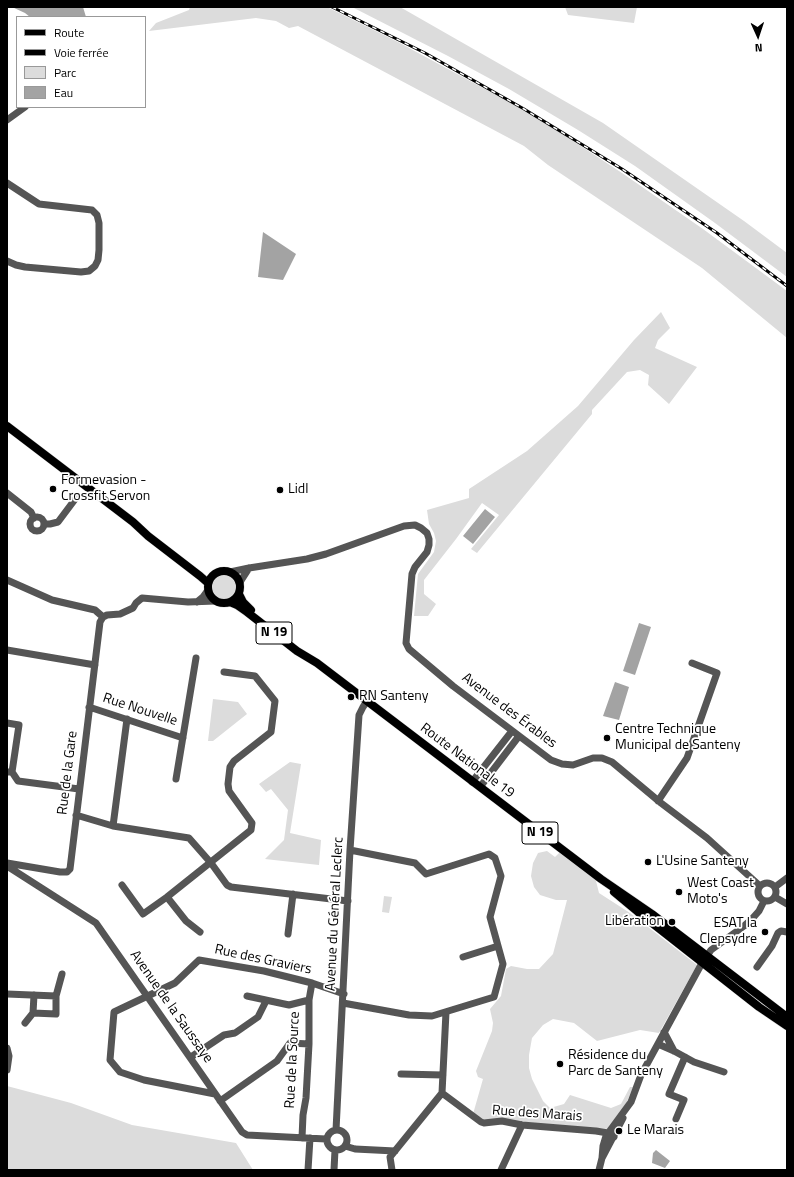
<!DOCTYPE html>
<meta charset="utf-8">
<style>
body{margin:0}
#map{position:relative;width:794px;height:1177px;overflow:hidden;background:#fff;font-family:"Titillium Web",sans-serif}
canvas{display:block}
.frame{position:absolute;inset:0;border:8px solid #000;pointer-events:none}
.legend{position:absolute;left:16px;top:16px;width:130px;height:92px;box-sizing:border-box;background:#fff;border:1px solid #999;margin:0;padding:5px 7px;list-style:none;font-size:12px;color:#000}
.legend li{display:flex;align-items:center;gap:8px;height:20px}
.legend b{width:20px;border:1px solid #999}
.north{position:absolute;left:738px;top:16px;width:40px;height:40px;-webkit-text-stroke:3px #fff;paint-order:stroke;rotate:177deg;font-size:11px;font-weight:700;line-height:16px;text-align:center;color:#000}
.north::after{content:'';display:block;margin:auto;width:14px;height:18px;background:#000;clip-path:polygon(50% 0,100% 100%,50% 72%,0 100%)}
</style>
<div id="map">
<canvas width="794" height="1177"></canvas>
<div class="frame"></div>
<ul class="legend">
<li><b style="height:5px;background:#000"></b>Route</li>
<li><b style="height:5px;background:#000"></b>Voie ferrée</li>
<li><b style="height:11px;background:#dcdcdc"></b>Parc</li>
<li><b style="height:11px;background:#a3a3a3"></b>Eau</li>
</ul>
<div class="north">N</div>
</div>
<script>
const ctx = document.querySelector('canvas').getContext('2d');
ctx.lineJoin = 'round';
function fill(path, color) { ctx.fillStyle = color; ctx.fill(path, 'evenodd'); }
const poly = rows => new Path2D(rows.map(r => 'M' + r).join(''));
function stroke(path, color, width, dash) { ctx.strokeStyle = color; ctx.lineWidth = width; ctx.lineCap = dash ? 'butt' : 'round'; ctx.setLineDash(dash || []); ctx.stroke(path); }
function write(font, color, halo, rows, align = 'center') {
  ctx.font = font + ' "Titillium Web",sans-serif'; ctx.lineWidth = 3.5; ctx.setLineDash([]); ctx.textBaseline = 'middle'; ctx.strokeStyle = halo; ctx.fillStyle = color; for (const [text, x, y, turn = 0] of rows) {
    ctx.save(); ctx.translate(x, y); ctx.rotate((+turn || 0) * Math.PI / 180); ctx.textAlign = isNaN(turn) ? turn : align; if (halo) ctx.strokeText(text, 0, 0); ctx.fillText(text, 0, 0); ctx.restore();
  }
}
const green = poly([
 [190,7,327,7,398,42,509,102,564,135,622,173,703,229,787,291,787,338,702,268,548,165,524,146,298,26,289,28,276,21,256,18,149,31,156,23,189,10],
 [352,7,400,7,603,123,744,221,787,253,787,277,715,223,635,166,578,130,509,89,448,56],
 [565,7,637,7,634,23,568,15],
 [661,312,670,328,658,340,655,348,697,367,669,404,648,385,649,375,640,370,627,372,592,410,592,414,477,553,471,549,499,515,482,503,456,539,424,580,424,594,436,604,428,616,414,616,418,574,434,552,436,541,434,533,429,524,427,510,469,498,469,489,527,451,578,406,634,340],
 '212 587a12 12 0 1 1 24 0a12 12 0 1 1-24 0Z',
 [213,699,238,702,247,714,213,741,208,741],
 [290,762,301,764,290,833,321,840,319,865,265,859,284,840,288,810,271,789,266,792,259,784],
 [547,851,555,857,560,852,595,877,599,893,630,913,697,965,659,1033,640,1030,597,1041,574,1023,553,1019,543,1025,532,1038,529,1055,529,1068,532,1079,543,1101,550,1108,564,1104,570,1095,611,1108,621,1104,630,1087,633,1087,624,1109,608,1129,482,1121,473,1114,483,1079,478,1077,476,1071,492,1031,493,1023,490,1009,501,996,506,969,511,966,527,969,539,969,553,954,567,900,556,900,540,895,534,887,531,876,533,863,538,853],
 [384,896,392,897,389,913,382,912],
 [7,1086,71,1103,132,1125,236,1143,253,1170,7,1170]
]);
const water = poly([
 [12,7,83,7,86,17,30,17,25,13],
 [263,232,296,254,283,280,258,277],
 [485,509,495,517,473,544,463,536],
 [639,623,651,627,635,675,623,671],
 [615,682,629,687,619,720,603,716],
 [656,1150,670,1161,665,1168,652,1163,653,1153]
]);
const minor = poly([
 [7,120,25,107],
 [7,183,39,204,92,210,97,215,99,223,99,250,98,260,95,266,89,271,81,272,25,267,16,265,7,261],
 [7,493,31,512,34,518],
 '30 524a7 7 0 1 1 14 0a7 7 0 1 1-14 0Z',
 [44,524,50,524,58,522,76,498],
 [230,572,249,568,307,559,326,554,404,526,415,525,421,528,427,533,429,539,429,545,427,552,415,567,412,574,406,643,409,649,453,686,551,760,562,764,573,765,593,758,602,758,612,762,661,803,707,838,760,886],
 [7,580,52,600,95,610,103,617],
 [240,582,249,568],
 [197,602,203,597,208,590],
 [103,617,107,615,120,614,133,608,136,603,142,598,188,602,216,601],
 [7,650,95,665],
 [89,707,183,738],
 [7,723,19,725,12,772],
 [7,772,12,772,18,781,79,789],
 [176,779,196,658],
 [472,782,512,731],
 [480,787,519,736],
 [658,801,687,758,717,673,692,663],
 [76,815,113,826,189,838,211,863,227,885,231,887,348,901],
 [113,826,127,719],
 [7,863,60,872,67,872,70,869,100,622,103,617],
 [7,866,96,923,242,1132,247,1135,326,1139],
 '758 892a9 9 0 1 1 18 0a9 9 0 1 1-18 0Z',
 [122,885,143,914,167,897,251,830,252,823,229,791,228,784,230,767,234,761,271,732,275,701,255,676,224,672],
 [775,887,787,878],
 [167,897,186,921,200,932],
 [775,897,787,904],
 [288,934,293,894],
 [463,957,498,946],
 [757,967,772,946,778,933,781,931,787,932],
 [7,994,56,996],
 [34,995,33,1013,56,1014,56,996,62,974],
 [247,996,289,1005,309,1000],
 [343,1003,409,1015,432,1016,494,997,503,964,490,917,501,876,495,858,489,854,426,874,415,863,350,850],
 [25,1023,33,1013],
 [664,1032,674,1051],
 [658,1044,674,1051,694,1062,724,1072],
 [7,1048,9,1056,7,1070],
 [191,1057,224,1035,235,1033,258,1017,266,1001],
 [401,1074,443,1075],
 [442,1093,481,1122,484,1123,502,1121,522,1125,596,1131,608,1133,614,1137],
 [442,1093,446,1012],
 [215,1094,144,1080,120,1072,110,1060,114,1012,175,983,199,960,264,971,312,983,344,994],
 [220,1101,277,1061,290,1043,309,1044],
 [676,1119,684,1100,669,1094,685,1057],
 '327 1140a10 10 0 1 1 20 0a10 10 0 1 1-20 0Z',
 [336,1130,350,850,359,715,363,707,367,701],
 [302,1138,303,1115,306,1098,309,1044,309,1000,312,983],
 [345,1146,355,1149,395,1151],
 [602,1158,603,1146,606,1136,631,1102,641,1075,702,963,711,950,744,926,751,920,759,911,764,901],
 [308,1170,310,1138],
 [334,1170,335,1150],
 [392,1170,390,1157,442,1093],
 [501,1170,522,1125],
 [599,1170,602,1158,623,1118]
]);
const major = poly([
 [7,426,133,522,148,536,200,576,208,583],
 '208 587a16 16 0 1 1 32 0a16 16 0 1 1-32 0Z',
 [239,594,243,602,251,610],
 [230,602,237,605,247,612,297,651,317,663,601,879,652,914,787,1017],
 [614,892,638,912,759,1007,787,1026]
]);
const rail = poly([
 [332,7,425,53,524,109,622,169,717,233,787,286]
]);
const markers = [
 [53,489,4,"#000"],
 [280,490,4,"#000"],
 [351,697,4,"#000"],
 [607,738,4,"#000"],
 [648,862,4,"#000"],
 [679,892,4,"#000"],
 [672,922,4,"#000"],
 [765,932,4,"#000"],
 [560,1064,4,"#000"],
 [619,1131,4,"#000"]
];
const shields = [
 [274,633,36],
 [540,833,36]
];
const shieldNames = [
 ["N 19",274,633],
 ["N 19",540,833]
];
const poiNames = [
 ["Formevasion -",61,481],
 ["Crossfit Servon",61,497],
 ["Lidl",288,490],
 ["RN Santeny",359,697],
 ["Centre Technique",615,730],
 ["Municipal de Santeny",615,746],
 ["L'Usine Santeny",656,862],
 ["West Coast",687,884],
 ["Moto's",687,900],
 ["Libération",664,922,"right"],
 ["ESAT la",757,924,"right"],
 ["Clepsydre",757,940,"right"],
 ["Résidence du",568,1056],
 ["Parc de Santeny",568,1072],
 ["Le Marais",627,1131]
];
const streetNames = [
 ["Rue Nouvelle",140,710,18],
 ["Avenue des Érables",509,711,37],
 ["Route Nationale 19",467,761,37],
 ["Rue de la Gare",68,773,-83],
 ["Avenue du Général Leclerc",335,914,-87],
 ["Rue des Graviers",263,960,12],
 ["Avenue de la Saussaye",171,1007,55],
 ["Rue de la Source",293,1060,-87],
 ["Rue des Marais",537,1114,4]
];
fill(green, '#dcdcdc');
fill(water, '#a3a3a3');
stroke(major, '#dbdbdb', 9);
stroke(minor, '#555', 7);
stroke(major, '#000', 8);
stroke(rail, '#000', 3);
stroke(rail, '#fff', 1.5, [4.5]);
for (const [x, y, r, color] of markers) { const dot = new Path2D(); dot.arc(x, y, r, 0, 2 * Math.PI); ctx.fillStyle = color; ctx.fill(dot); stroke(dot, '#fff', 1.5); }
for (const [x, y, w] of shields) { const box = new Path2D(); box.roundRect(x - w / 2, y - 11, w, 22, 3); ctx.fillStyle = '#fff'; ctx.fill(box); stroke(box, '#000', 1); }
write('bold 13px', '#000', null, shieldNames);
write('14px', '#000', '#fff', poiNames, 'left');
write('14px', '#000', '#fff', streetNames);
</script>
